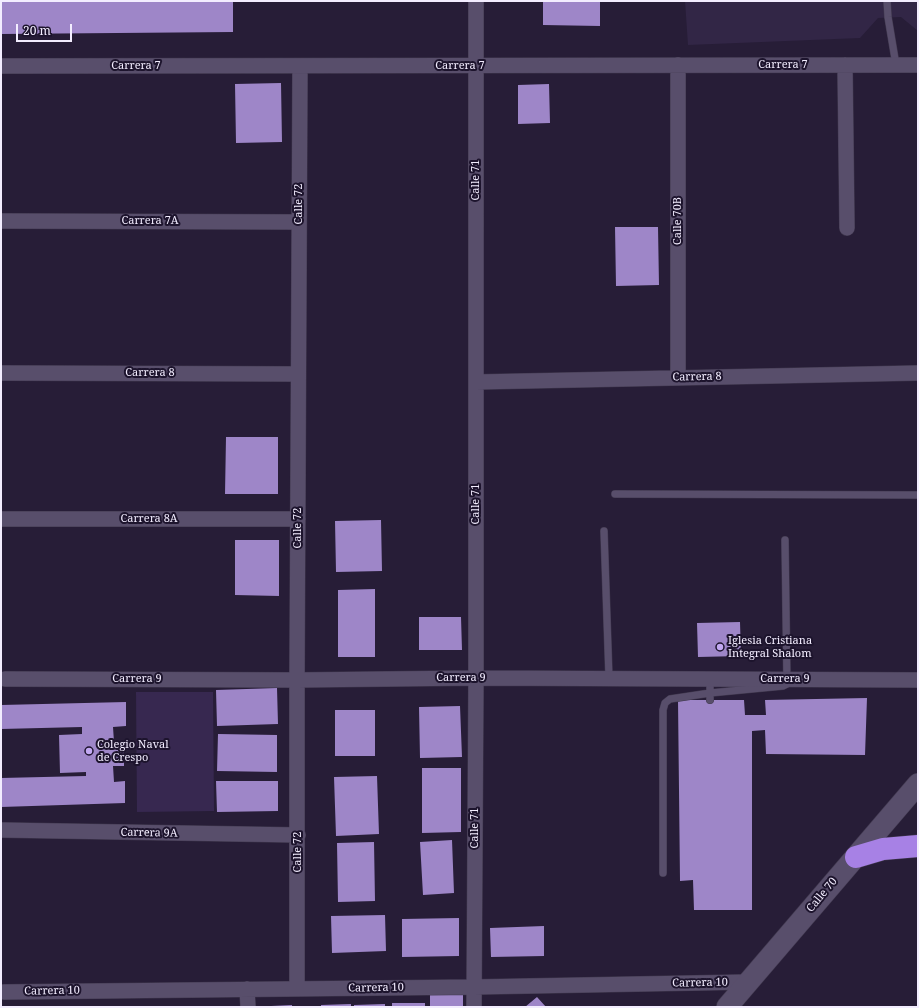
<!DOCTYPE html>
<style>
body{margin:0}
#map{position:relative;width:919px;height:1008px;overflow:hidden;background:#271d37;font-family:"Noto Serif",serif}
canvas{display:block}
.frame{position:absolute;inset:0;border:2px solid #f3edff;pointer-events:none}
.scale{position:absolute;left:16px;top:24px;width:56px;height:18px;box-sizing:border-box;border:2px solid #f3edff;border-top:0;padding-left:5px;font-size:12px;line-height:14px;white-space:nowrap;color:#f3edff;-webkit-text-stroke:3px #1d142d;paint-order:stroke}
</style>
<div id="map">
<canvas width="919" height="1008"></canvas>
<div class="frame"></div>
<div class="scale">20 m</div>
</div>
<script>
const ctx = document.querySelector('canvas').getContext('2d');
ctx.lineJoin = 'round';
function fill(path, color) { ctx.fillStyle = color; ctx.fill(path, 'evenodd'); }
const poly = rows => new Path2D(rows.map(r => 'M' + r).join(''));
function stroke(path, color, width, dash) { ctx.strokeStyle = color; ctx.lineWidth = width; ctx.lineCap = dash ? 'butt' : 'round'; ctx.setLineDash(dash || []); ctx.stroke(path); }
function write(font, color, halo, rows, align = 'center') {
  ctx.font = font + ' "Noto Serif",serif'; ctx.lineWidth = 4; ctx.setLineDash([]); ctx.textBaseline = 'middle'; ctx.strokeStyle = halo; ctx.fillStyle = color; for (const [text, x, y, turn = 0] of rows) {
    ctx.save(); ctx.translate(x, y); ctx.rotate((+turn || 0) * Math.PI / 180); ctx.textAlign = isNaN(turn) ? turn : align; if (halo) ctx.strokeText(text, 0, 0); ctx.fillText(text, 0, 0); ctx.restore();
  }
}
const built = poly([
 [685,1,918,1,918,31,901,17,878,18,860,38,688,45]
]);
const green = poly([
 [136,692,213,692,214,811,137,812]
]);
const building = poly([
 [1,1,233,1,233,32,1,34],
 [543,1,600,1,600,26,543,25],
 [281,83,282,142,236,143,235,84],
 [549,84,550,123,518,124,518,85],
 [615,227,658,227,659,285,616,286],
 [226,437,278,437,278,494,225,494],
 [381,520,382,571,336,572,335,521],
 [235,540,279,540,279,596,235,595],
 [375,589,375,657,338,657,338,590],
 [419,617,461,617,462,650,419,650],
 [740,622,741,656,698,657,697,623],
 [277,688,278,724,217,726,216,690],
 [867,698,865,755,766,754,765,730,752,731,752,910,694,910,693,880,680,881,678,700,744,700,745,715,766,715,765,700],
 [126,702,126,726,113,727,114,742,124,742,124,766,113,766,114,782,125,781,125,803,1,807,1,778,86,776,86,772,60,773,59,735,82,734,82,727,1,729,1,705],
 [460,706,462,757,420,758,419,707],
 [335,710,375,710,375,756,335,756],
 [218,734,277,735,277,772,217,771],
 [422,768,461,768,461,832,422,833],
 [377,776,379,834,336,836,334,777],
 [216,781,278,781,278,811,217,812],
 [452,840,454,893,423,895,420,842],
 [374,842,375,901,338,902,337,843],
 [385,915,386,951,332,953,331,916],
 [459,918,459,956,402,957,402,919],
 [544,926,544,956,491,957,490,928],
 [430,994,463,994,463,1007,430,1007],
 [537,997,546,1007,525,1007],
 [392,1003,425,1003,425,1007,392,1007],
 [351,1004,351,1007,321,1007,321,1005],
 [385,1004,385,1007,354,1007,354,1005],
 [292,1005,292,1007,271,1007,271,1006]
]);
const lane = poly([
 [887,1,888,17,896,65],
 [615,494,918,495],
 [604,531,609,678],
 [710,700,710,693,783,686,787,684,785,540],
 [663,873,663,710,665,703,670,699,710,693,710,679]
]);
const street = poly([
 [678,65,678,378],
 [845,65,847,228],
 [1,66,918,65],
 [1,221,299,222],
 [1,373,298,374],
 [476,382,918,373],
 [1,519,298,519],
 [5,679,297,680,476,678,918,680],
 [1,830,298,835],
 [247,989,248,1007],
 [297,989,297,680,300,66],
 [4,992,474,987,748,982],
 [474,1007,476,678,476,1]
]);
const secondary = poly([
 [727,1007,918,784]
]);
const highway = poly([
 [856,857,883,849,918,846]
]);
const markers = [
 [720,647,4,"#c2a8f2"],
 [89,751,4,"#c2a8f2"]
];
const streetNames = [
 ["Carrera 7",783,65],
 ["Carrera 7",136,66],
 ["Carrera 7",460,66],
 ["Calle 71",476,180,-90],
 ["Calle 72",299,204,-90],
 ["Carrera 7A",150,221],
 ["Calle 70B",678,221,-90],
 ["Carrera 8",150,373],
 ["Carrera 8",697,377,-1],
 ["Calle 71",476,504,-90],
 ["Carrera 8A",149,519],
 ["Calle 72",298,528,-90],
 ["Carrera 9",461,678],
 ["Carrera 9",137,679],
 ["Carrera 9",785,679],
 ["Calle 71",475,828,-90],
 ["Carrera 9A",149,833,1],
 ["Calle 72",298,852,-90],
 ["Calle 70",822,895,-50],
 ["Carrera 10",700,983,-1],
 ["Carrera 10",376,988,-1],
 ["Carrera 10",52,991,-1]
];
const poiNames = [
 ["Iglesia Cristiana",728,641],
 ["Integral Shalom",728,654],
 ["Colegio Naval",97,745],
 ["de Crespo",97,758]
];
fill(built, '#322646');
fill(green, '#372850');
fill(building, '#9e86c8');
stroke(lane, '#423a50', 8);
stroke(street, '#423a50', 16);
stroke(secondary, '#423a50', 22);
stroke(highway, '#423a50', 23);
stroke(lane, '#584e6b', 7);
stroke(street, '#584e6b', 15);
stroke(secondary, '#584e6b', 21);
stroke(highway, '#a781e5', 22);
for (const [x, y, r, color] of markers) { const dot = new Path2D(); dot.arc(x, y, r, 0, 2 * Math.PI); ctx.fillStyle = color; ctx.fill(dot); stroke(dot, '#1d142d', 1.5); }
write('11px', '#f3edff', '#1d142d', streetNames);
write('11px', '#f3edff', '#1d142d', poiNames, 'left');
</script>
